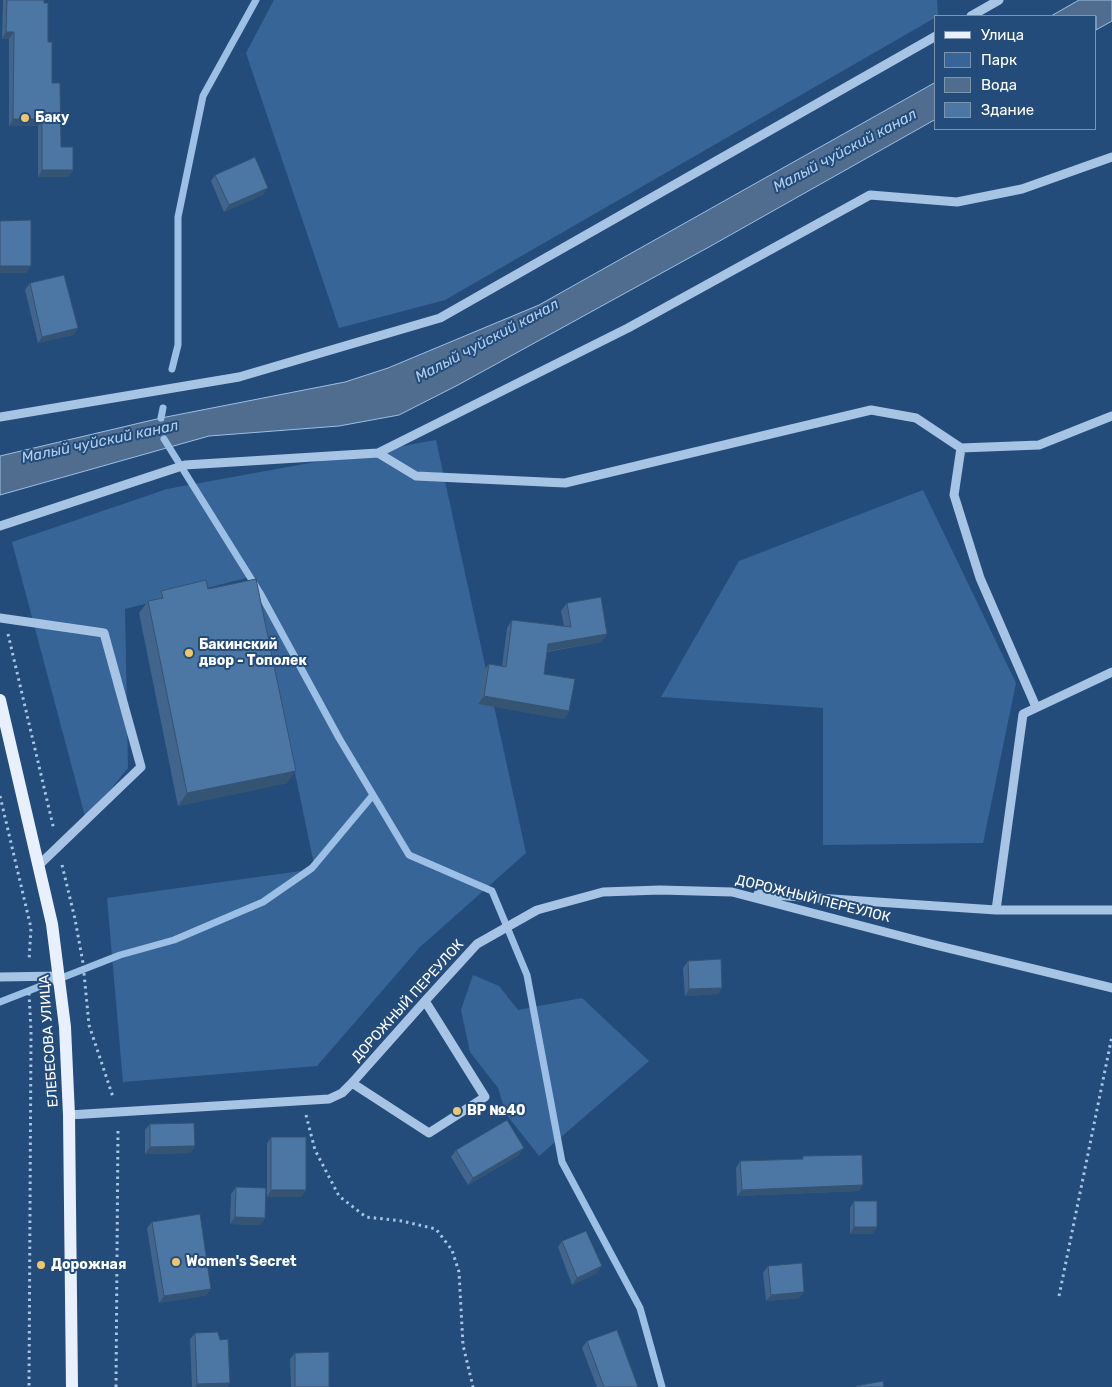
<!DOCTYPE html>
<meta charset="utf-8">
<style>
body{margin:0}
#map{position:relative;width:1112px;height:1387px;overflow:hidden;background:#244c7b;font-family:Rubik,sans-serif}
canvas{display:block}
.legend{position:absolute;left:934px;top:15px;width:162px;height:115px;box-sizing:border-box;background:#244c7b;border:1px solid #7c94b0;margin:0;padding:6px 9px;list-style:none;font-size:15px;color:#fff}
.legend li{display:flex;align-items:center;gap:10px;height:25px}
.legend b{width:25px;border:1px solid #7c94b0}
</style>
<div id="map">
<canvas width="1112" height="1387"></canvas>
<ul class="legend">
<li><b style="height:6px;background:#e7f0fc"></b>Улица</li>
<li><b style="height:14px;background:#386598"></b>Парк</li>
<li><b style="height:14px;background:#506d8f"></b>Вода</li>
<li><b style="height:14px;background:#4c76a3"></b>Здание</li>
</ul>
</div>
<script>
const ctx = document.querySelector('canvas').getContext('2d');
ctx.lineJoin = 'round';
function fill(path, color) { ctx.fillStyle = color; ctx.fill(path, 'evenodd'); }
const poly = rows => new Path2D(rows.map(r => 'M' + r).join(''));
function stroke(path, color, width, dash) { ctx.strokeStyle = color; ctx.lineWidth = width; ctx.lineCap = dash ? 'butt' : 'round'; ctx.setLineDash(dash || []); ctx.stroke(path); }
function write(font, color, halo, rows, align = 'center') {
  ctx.font = font + ' Rubik,sans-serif'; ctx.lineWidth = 4; ctx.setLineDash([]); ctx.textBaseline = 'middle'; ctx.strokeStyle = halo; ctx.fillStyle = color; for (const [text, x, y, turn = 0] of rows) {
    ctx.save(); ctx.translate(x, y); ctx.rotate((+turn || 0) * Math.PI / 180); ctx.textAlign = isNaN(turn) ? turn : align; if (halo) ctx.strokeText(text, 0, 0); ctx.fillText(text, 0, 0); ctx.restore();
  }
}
const green = poly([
 [274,0,937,0,938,16,445,300,339,328,246,53],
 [436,440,526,853,420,947,317,1066,123,1082,107,898,315,869,254,576,125,609,128,768,86,820,12,542,167,489],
 [923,490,1016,683,983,843,823,845,823,708,661,697,739,561],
 [473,975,499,986,518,1010,582,998,649,1061,539,1156,506,1114,498,1088,470,1052,461,1010]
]);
const water = poly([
 [1079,0,1112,0,1112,21,1096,30,1096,16,1051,16,1079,0],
 [936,82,936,119,709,247,458,385,399,415,339,426,209,436,0,495,0,456,161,418,345,382,388,368,539,305,936,82]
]);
const stream = poly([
 [172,369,178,345,178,217,203,96,256,0],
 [161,418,163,408],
 [164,439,260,593,339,738,409,855,492,891,527,975,562,1162,640,1308,662,1387],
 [0,1002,120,955,174,940,263,902,312,868,373,795]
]);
const path = poly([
 [8,634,54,830],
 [0,796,31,928,29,961],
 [62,865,75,919,83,963,89,1025,113,1097],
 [29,993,31,1031,29,1387],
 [306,1115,315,1150,339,1196,366,1217,402,1221,436,1229,452,1250,459,1272,463,1345,473,1387],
 [1059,1296,1112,1036],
 [116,1387,118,1128]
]);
const minor = poly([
 [971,16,999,0],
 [0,417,239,377,440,318,936,36],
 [961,448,1039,445,1112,416],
 [378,453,416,476,565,483,871,410,916,418,961,448,954,495,980,578,1036,707],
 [0,526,185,465,378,453,628,328,870,195,957,202,1022,189,1112,157],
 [0,618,104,633,141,767,39,865],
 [758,894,996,910,1112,910],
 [996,910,1023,714,1112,672],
 [0,977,60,976],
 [352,1083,429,1133,485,1097,425,1001],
 [69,1115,329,1099,342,1093,352,1083,425,1001,477,944,537,910,603,892,660,890,732,892,931,944,1112,988]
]);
const major = poly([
 [0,700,52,924,65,1027,69,1115,72,1387]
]);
const wall = poly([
 [3,0,44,0,52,83,61,147,73,170,68,177,38,177,38,126,9,126,9,39,2,39],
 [215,175,264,194,224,212,211,181],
 [30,283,78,328,73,335,38,343,25,290],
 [208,589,287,783,178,806,139,613,148,601,156,599,161,591],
 [567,603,607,634,601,642,547,652,544,674,569,711,564,719,478,704,483,672,489,664,502,666,507,628,512,620,564,626,561,611],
 [688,961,722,988,718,994,685,996,683,968],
 [150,1124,195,1146,190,1153,145,1154,145,1130],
 [271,1137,306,1190,301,1197,267,1197,267,1144],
 [456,1150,519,1155,468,1185,451,1157],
 [803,1156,863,1185,858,1191,737,1196,736,1168,740,1161,802,1159],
 [236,1187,265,1218,260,1225,230,1224,231,1194],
 [854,1201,873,1234,850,1234,850,1208],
 [152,1222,207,1295,159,1303,147,1228],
 [562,1241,597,1273,572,1285,558,1247],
 [768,1266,800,1298,766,1301,763,1273],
 [195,1333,220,1340,230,1383,227,1387,192,1387,190,1339],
 [587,1341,638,1387,597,1387,582,1348],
 [295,1353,329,1387,291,1387,290,1359]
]);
const shadedWall = poly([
 [6,32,14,32,9,39,2,39],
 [13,119,42,119,38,126,9,126],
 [42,170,73,170,68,177,38,177],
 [268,188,264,194,224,212,229,205],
 [0,266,31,266,26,273,0,273],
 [78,328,73,335,38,343,42,337],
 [607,634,601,642,542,652,548,644],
 [484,696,569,711,564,719,478,704],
 [296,771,287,783,178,806,187,793],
 [722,988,718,994,685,996,689,989],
 [195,1146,190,1153,145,1154,150,1147],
 [524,1148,519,1155,468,1185,473,1178],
 [863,1185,858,1191,737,1196,742,1190],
 [271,1190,306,1190,301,1197,267,1197],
 [235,1217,265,1218,260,1225,230,1224],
 [854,1227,877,1227,873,1234,850,1234],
 [602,1266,597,1273,572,1285,577,1278],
 [211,1289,207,1295,159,1303,164,1296],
 [804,1292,800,1298,766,1301,771,1295],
 [230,1383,227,1387,195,1387,197,1384]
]);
const building = poly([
 [7,0,44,0,44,3,48,3,48,42,52,42,52,83,60,83,61,147,73,147,73,170,42,170,42,119,13,119,14,32,6,32,7,0],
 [255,157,268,188,229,205,215,175,255,157],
 [31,220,31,266,0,266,0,221,31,220],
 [64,275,78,328,42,337,30,283,64,275],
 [256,579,296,771,187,793,148,601,163,598,161,591,206,580,208,589,256,579],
 [601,597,607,634,548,644,544,674,575,679,569,711,484,696,489,664,506,667,512,620,571,627,567,603,601,597],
 [721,959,722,988,689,989,688,961,721,959],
 [507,1120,524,1148,473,1178,456,1150,507,1120],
 [194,1123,195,1146,150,1147,150,1124,194,1123],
 [271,1137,306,1137,306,1190,271,1190,271,1137],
 [862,1155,863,1185,742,1190,740,1161,803,1159,803,1156,862,1155],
 [236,1187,266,1188,265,1218,235,1217,236,1187],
 [854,1201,877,1201,877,1227,854,1227,854,1201],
 [200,1214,211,1289,164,1296,152,1222,200,1214],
 [586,1231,602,1266,577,1278,562,1241,586,1231],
 [802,1263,804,1292,771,1295,768,1266,802,1263],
 [617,1330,638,1387,604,1387,587,1341,617,1330],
 [218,1332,220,1340,228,1339,230,1383,197,1384,195,1333,218,1332],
 [329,1352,329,1387,295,1387,295,1353,329,1352],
 [883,1381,884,1387,857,1387,856,1386,883,1381]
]);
const markers = [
 [25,118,5,"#eec66b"],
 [189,653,5,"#eec66b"],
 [457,1111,5,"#eec66b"],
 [176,1262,5,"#eec66b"],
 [41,1265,5,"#eec66b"]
];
const poiNames = [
 ["Баку",35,118],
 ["Бакинский",199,645],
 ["двор - Тополек",199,661],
 ["BP №40",467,1111],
 ["Women's Secret",186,1262],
 ["Дорожная",51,1265]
];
const streetNames = [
 ["ДОРОЖНЫЙ ПЕРЕУЛОК",813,899,14],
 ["ДОРОЖНЫЙ ПЕРЕУЛОК",408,1001,-48],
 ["ЕЛЕБЕСОВА УЛИЦА",49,1041,-94]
];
const waterNames = [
 ["Малый чуйский канал",845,151,-28],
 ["Малый чуйский канал",487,341,-28],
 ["Малый чуйский канал",100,442,-12]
];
fill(green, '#386598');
fill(water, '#506d8f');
stroke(water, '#9cbfe5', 1);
stroke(stream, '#9cbfe5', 7);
stroke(path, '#a7c4e4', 3, [2.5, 4]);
stroke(minor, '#a7c4e4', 9);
stroke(major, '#e7f0fc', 12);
fill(wall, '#41658c');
fill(shadedWall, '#355372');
fill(building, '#4c76a3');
stroke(building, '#355372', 1);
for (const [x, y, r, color] of markers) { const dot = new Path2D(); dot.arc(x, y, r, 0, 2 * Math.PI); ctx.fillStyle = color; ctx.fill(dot); stroke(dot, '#244c7b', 2); }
write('bold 14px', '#fff', '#244c7b', poiNames, 'left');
write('14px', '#fff', '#244c7b', streetNames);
write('italic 15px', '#b2ceec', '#244c7b', waterNames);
</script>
